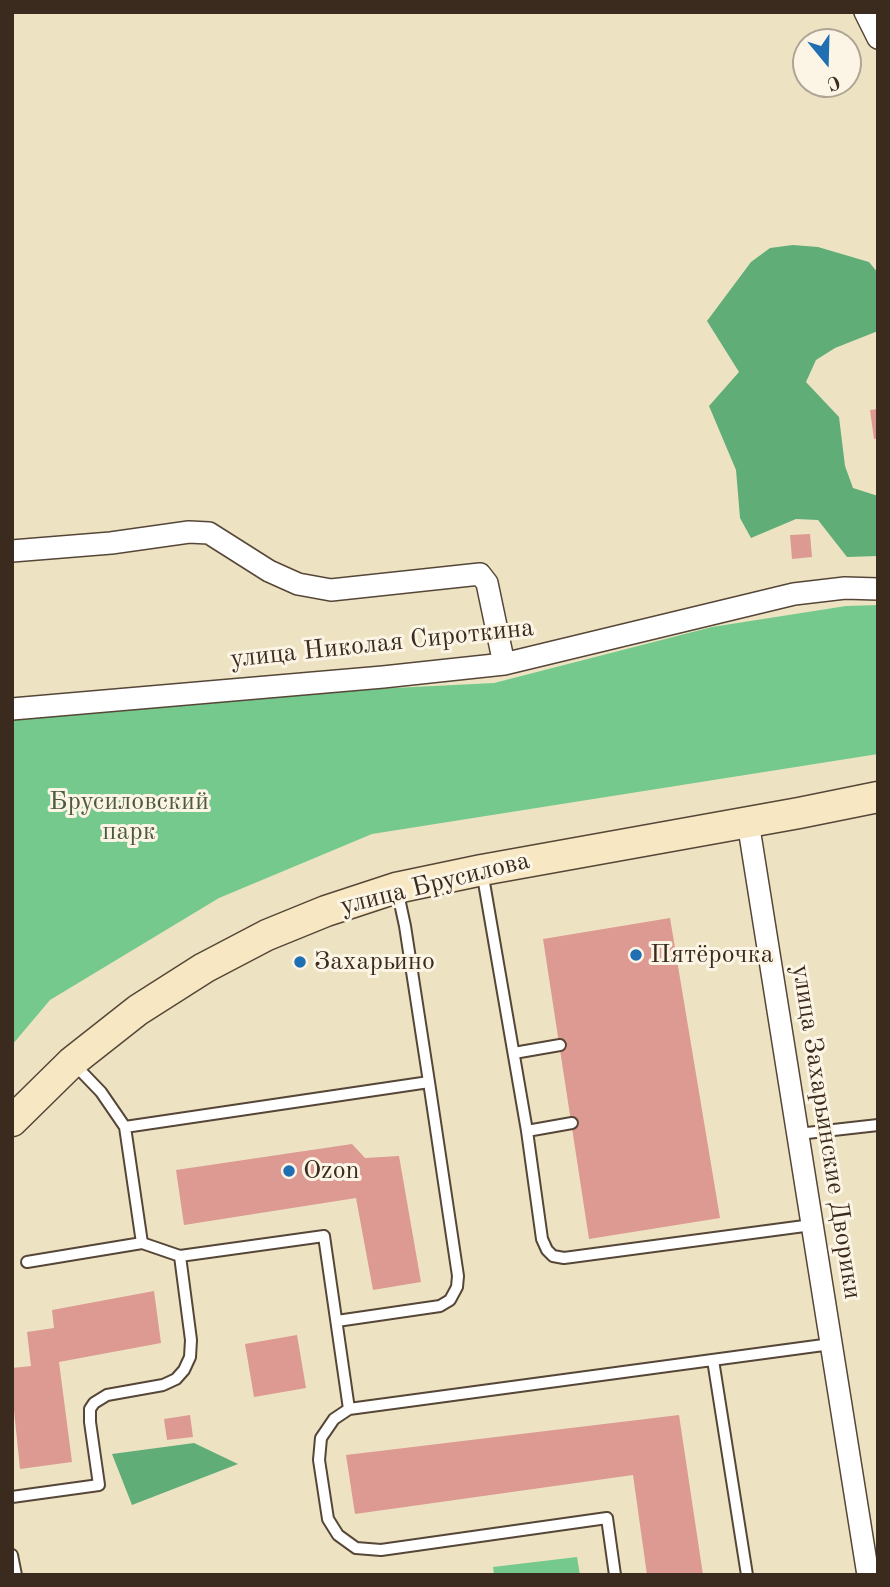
<!DOCTYPE html>
<meta charset="utf-8">
<style>
body{margin:0}
#map{position:relative;width:890px;height:1587px;overflow:hidden;background:#ede3c3;font-family:"Old Standard TT",serif}
canvas{display:block}
.frame{position:absolute;inset:0;border:14px solid #3b2a1e;pointer-events:none}
.north{position:absolute;left:792px;top:28px;width:70px;height:70px;box-sizing:border-box;background:#fcf5e5;border:2px solid #afa495;border-radius:50%;rotate:161deg;font-size:19px;font-weight:700;line-height:28px;text-align:center;color:#3b2a1e}
.north::after{content:'';display:block;margin:auto;width:24px;height:32px;background:#1f6fb2;clip-path:polygon(50% 0,100% 100%,50% 72%,0 100%)}
</style>
<div id="map">
<canvas width="890" height="1587"></canvas>
<div class="frame"></div>
<div class="north">С</div>
</div>
<script>
const ctx = document.querySelector('canvas').getContext('2d');
ctx.lineJoin = 'round';
function fill(path, color) { ctx.fillStyle = color; ctx.fill(path, 'evenodd'); }
const poly = rows => new Path2D(rows.map(r => 'M' + r).join(''));
function stroke(path, color, width, dash) { ctx.strokeStyle = color; ctx.lineWidth = width; ctx.lineCap = dash ? 'butt' : 'round'; ctx.setLineDash(dash || []); ctx.stroke(path); }
function write(font, color, halo, rows, align = 'center') {
  ctx.font = font + ' "Old Standard TT",serif'; ctx.lineWidth = 6; ctx.setLineDash([]); ctx.textBaseline = 'middle'; ctx.strokeStyle = halo; ctx.fillStyle = color; for (const [text, x, y, turn = 0] of rows) {
    ctx.save(); ctx.translate(x, y); ctx.rotate((+turn || 0) * Math.PI / 180); ctx.textAlign = isNaN(turn) ? turn : align; if (halo) ctx.strokeText(text, 0, 0); ctx.fillText(text, 0, 0); ctx.restore();
  }
}
const green = poly([
 [878,605,878,754,372,834,219,898,50,1000,12,1045,12,707,494,683,712,627,846,606],
 [577,1557,580,1575,494,1575,493,1567]
]);
const forest = poly([
 [793,245,818,247,869,262,878,273,878,331,835,348,816,360,806,382,839,417,845,466,853,488,878,496,878,556,847,557,818,520,796,519,751,538,740,518,736,470,709,406,739,372,707,321,751,262,770,248],
 [194,1443,238,1464,132,1505,112,1454]
]);
const building = poly([
 [878,409,878,438,874,439,870,410],
 [810,534,812,557,792,559,790,535],
 [670,918,720,1218,589,1239,543,939],
 [352,1144,365,1158,399,1156,421,1282,373,1290,356,1198,184,1225,176,1170],
 [154,1291,161,1343,59,1362,72,1462,20,1469,12,1391,12,1368,31,1366,27,1332,54,1328,52,1310],
 [297,1335,306,1388,254,1397,245,1344],
 [190,1415,193,1437,167,1440,164,1419],
 [679,1415,703,1575,647,1575,633,1475,355,1514,346,1455]
]);
const lane = poly([
 [482,871,527,1131,542,1239,547,1250,553,1256,564,1258,812,1225],
 [514,1053,560,1045],
 [74,1064,101,1092,125,1127,142,1243],
 [125,1127,429,1082],
 [527,1131,572,1123],
 [798,1134,878,1125],
 [27,1262,142,1243,180,1256,324,1236,349,1409],
 [337,1321,440,1306,450,1300,457,1287,458,1276,429,1082,405,926,397,889],
 [713,1360,747,1575],
 [12,1497,99,1485,90,1422,90,1409,94,1403,107,1395,163,1385,176,1379,184,1370,190,1357,191,1340,180,1256],
 [12,1555,16,1575],
 [615,1575,607,1518,381,1550,356,1548,338,1535,328,1519,319,1460,321,1438,334,1419,349,1409,831,1344]
]);
const street = poly([
 [865,12,878,38],
 [12,551,111,543,189,532,209,533,269,571,298,584,331,590,480,574,487,583,504,664],
 [12,709,383,677,504,664,794,594,845,588,878,589],
 [748,822,868,1575]
]);
const secondary = poly([
 [12,1121,72,1062,138,1010,204,968,267,935,326,911,396,888,482,870,799,813,878,797]
]);
const markers = [
 [636,955,7,"#1f6fb2"],
 [300,962,7,"#1f6fb2"],
 [289,1171,7,"#1f6fb2"]
];
const streetNames = [
 ["улица Николая Сироткина",382,644,-6],
 ["улица Брусилова",435,884,-14],
 ["улица Захарьинские Дворики",826,1132,81]
];
const parkNames = [
 ["Брусиловский",129,802],
 ["парк",129,832]
];
const poiNames = [
 ["Пятёрочка",650,955],
 ["Захарьино",314,962],
 ["Ozon",303,1171]
];
fill(green, '#75c98c');
fill(forest, '#60ad78');
fill(building, '#dc9a92');
stroke(lane, '#564637', 14);
stroke(street, '#564637', 24);
stroke(secondary, '#564637', 33);
stroke(lane, '#fff', 10);
stroke(street, '#fff', 21);
stroke(secondary, '#f7e8c3', 30);
for (const [x, y, r, color] of markers) { const dot = new Path2D(); dot.arc(x, y, r, 0, 2 * Math.PI); ctx.fillStyle = color; ctx.fill(dot); stroke(dot, '#fcf5e5', 2.5); }
write('26px', '#3b2a1e', '#fcf5e5', streetNames);
write('26px', '#4c5a3f', '#fcf5e5', parkNames);
write('26px', '#3b2a1e', '#fcf5e5', poiNames, 'left');
</script>
